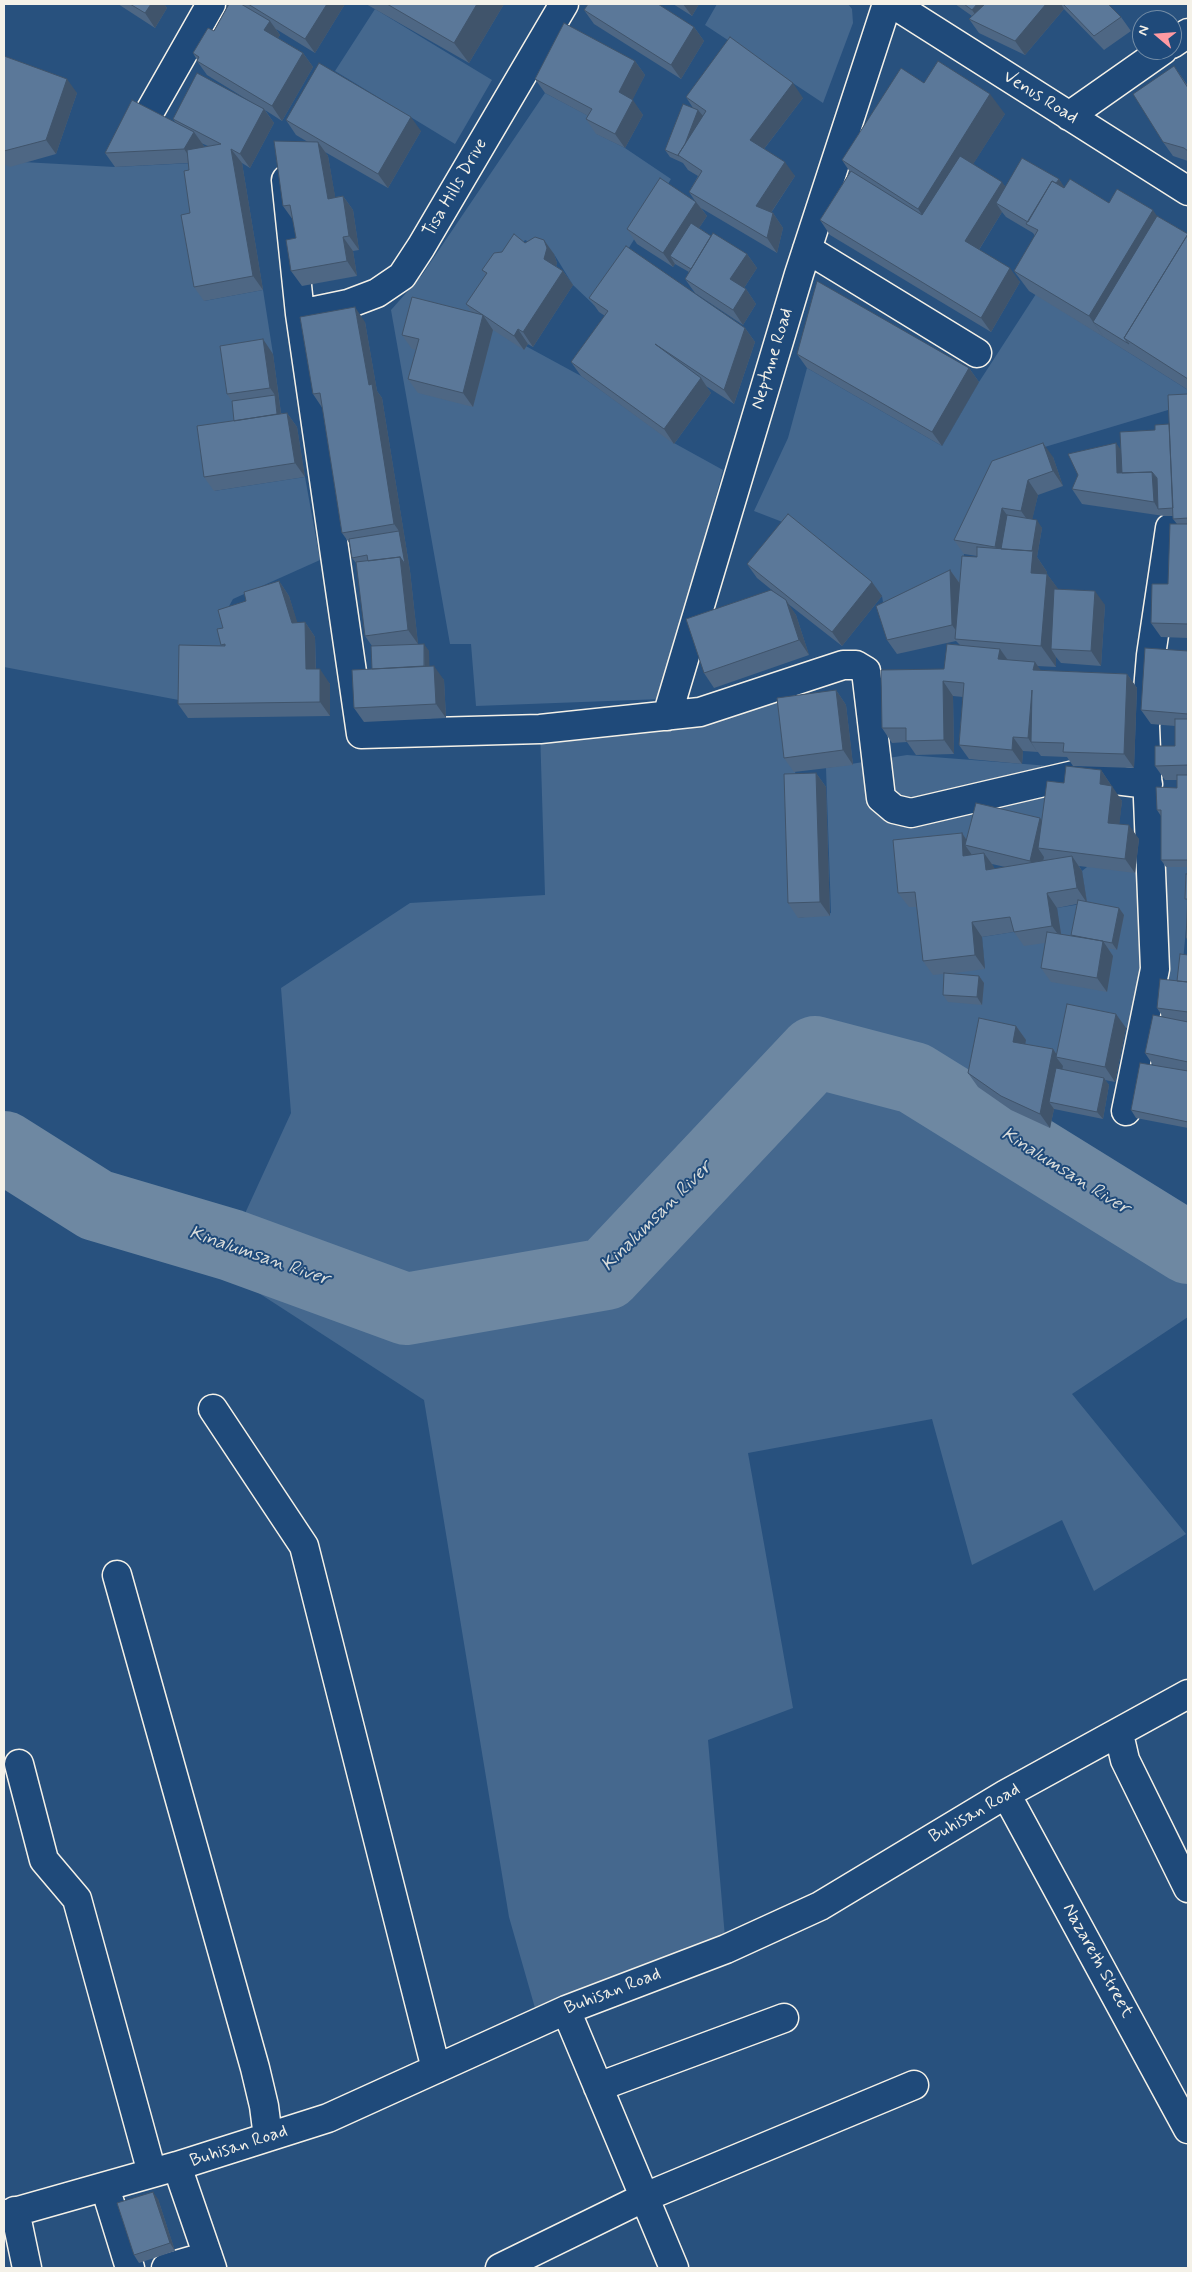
<!DOCTYPE html>
<style>
body{margin:0}
#map{position:relative;width:1192px;height:2272px;overflow:hidden;background:#28517e;font-family:Mynerve,sans-serif}
canvas{display:block}
.frame{position:absolute;inset:0;border:5px solid #f4f1e8;pointer-events:none}
.north{position:absolute;left:1132px;top:10px;width:50px;height:50px;box-sizing:border-box;background:#1f4a7a;border:1px solid #748da6;border-radius:50%;rotate:288deg;font-size:14px;font-weight:700;line-height:20px;text-align:center;color:#f4f1e8}
.north::after{content:'';display:block;margin:auto;width:18px;height:22px;background:#ff9aa2;clip-path:polygon(50% 0,100% 100%,50% 72%,0 100%)}
</style>
<div id="map">
<canvas width="1192" height="2272"></canvas>
<div class="frame"></div>
<div class="north">N</div>
</div>
<script>
const ctx = document.querySelector('canvas').getContext('2d');
ctx.lineJoin = 'round';
function fill(path, color) { ctx.fillStyle = color; ctx.fill(path, 'evenodd'); }
const poly = rows => new Path2D(rows.map(r => 'M' + r).join(''));
function stroke(path, color, width, dash) { ctx.strokeStyle = color; ctx.lineWidth = width; ctx.lineCap = dash ? 'butt' : 'round'; ctx.setLineDash(dash || []); ctx.stroke(path); }
function write(font, color, halo, rows, align = 'center') {
  ctx.font = font + ' Mynerve,sans-serif'; ctx.lineWidth = 4; ctx.setLineDash([]); ctx.textBaseline = 'middle'; ctx.strokeStyle = halo; ctx.fillStyle = color; for (const [text, x, y, turn = 0] of rows) {
    ctx.save(); ctx.translate(x, y); ctx.rotate((+turn || 0) * Math.PI / 180); ctx.textAlign = isNaN(turn) ? turn : align; if (halo) ctx.strokeText(text, 0, 0); ctx.fillText(text, 0, 0); ctx.restore();
  }
}
const green = poly([
 [717,4,848,4,852,9,853,23,823,103,705,25],
 [375,9,492,80,455,144,335,71],
 [545,93,602,123,597,134,625,148,671,179,594,305,573,285,554,254,525,240,493,284,476,319,581,376,674,443,723,470,662,699,476,706,471,644,450,644,391,310,422,275],
 [4,161,115,167,194,163,204,301,263,290,273,354,240,435,214,491,305,477,320,560,233,599,223,617,224,656,184,701,4,667],
 [1036,294,1188,390,1188,404,1018,455,964,554,960,584,886,620,882,596,798,528,754,511,788,438,807,368,942,446,979,382],
 [802,679,794,789,799,918,831,913,826,768,907,755,1050,766,1050,832,986,817,925,906,985,969,982,937,1020,931,1061,940,1057,908,1087,903,1082,871,1087,867,1188,867,1188,907,1180,994,1167,1023,1126,1028,1077,1018,1068,1065,978,1087,999,1102,994,1111,956,1104,1188,1248,1188,1317,1072,1394,1186,1534,1094,1591,1062,1520,972,1565,932,1419,748,1453,793,1708,708,1740,726,1949,539,2022,509,1917,424,1400,220,1268,291,1113,281,988,410,903,545,895,540,729]
]);
const river = poly([
 [4,1147,96,1205,231,1245,406,1309,606,1274,815,1052,914,1078,1188,1248]
]);
const minor = poly([
 [893,4,1188,191],
 [1172,44,1188,33],
 [149,113,211,4],
 [1069,116,1163,50],
 [286,180,300,314,361,734,540,729,700,712,843,665,856,665,866,671,881,798,894,809,911,813,1074,775,1148,784],
 [807,249,977,353],
 [300,314,348,304,377,293,402,276,421,247,564,4],
 [667,716,799,274,887,4],
 [1126,1111,1155,969,1145,726,1151,655,1170,528],
 [213,1409,304,1546,436,2069],
 [117,1575,255,2068,264,2106,268,2137],
 [1119,1734,1125,1760,1188,1888],
 [19,1764,44,1860,77,1899,152,2173],
 [1006,1794,1188,2129],
 [566,2010,674,2268],
 [598,2087,784,2018],
 [177,2166,212,2268],
 [105,2187,130,2268],
 [15,2211,27,2268],
 [4,2215,177,2166,328,2118,566,2010,726,1949,820,1906,1006,1794,1188,1694],
 [166,2268,208,2256],
 [500,2268,645,2197,914,2085]
]);
const wall = poly([
 [118,4,164,4,167,8,155,28],
 [229,4,345,4,315,53,276,29,280,35,278,38,303,53,313,67,282,121,265,110,274,123,250,168,242,163,263,290,204,301,194,287,190,213,189,170,189,163,115,167,105,153,176,123,173,119,256,105,207,75,197,61,197,60,193,53,214,31],
 [201,143,208,146,203,147,204,146],
 [366,4,504,4,469,63],
 [673,4,699,4,692,16],
 [955,4,1108,4,1121,17,1131,31,1104,50,1064,9,1025,55,979,33,969,19,972,16],
 [584,10,694,27,704,41,681,79,594,24],
 [4,56,77,93,56,154,10,167,4,164],
 [635,61,645,75,632,100,643,115,625,148,596,134,586,119,588,116,545,93,535,79],
 [1174,66,1188,86,1188,161,1173,156,1163,142],
 [924,83,1005,114,973,164,1005,186,1059,179,1064,188,1109,203,1157,216,1188,234,1188,390,1139,359,1029,291,1014,271,1035,236,1033,233,1006,217,1002,212,979,250,1020,282,991,332,830,235,820,220,850,172,842,160],
 [686,97,803,98,764,149,795,176,771,213,773,213,783,228,777,253,701,208,707,216,699,228,711,236,747,254,757,268,744,288,746,289,756,304,743,325,695,293,685,279,689,272,675,264,673,267,637,244,627,229,695,201,689,192,698,176,688,170,683,163,670,157,665,150,693,108],
 [286,120,421,131,388,188,325,152,328,156,335,197,343,196,353,210,359,250,353,251,357,276,302,286,291,271,296,238,293,220,283,206,308,142,296,135],
 [525,243,554,254,557,263,556,266,563,271,573,285,533,347,528,344,524,350,493,330,473,407,418,393,408,379,416,350,412,349,402,335,472,313,466,304,486,275,482,270,502,252],
 [589,298,745,328,755,342,734,404,706,386,711,393,674,444,581,376,571,362,605,316,599,312],
 [365,322,377,391,382,398,410,571,418,644,429,651,429,666,444,680,446,718,364,722,354,708,372,669,372,646,365,636,357,564,352,558,350,544,342,533,323,409,313,394],
 [273,354,281,413,287,413,297,427,305,477,214,491,204,477,234,421,232,401,227,394],
 [797,354,969,368,979,382,942,446,807,368],
 [1188,394,1188,638,1161,637,1151,623,1168,584,1177,524,1173,519,1173,516,1164,516,1082,504,1072,489,1116,443,1120,450,1155,430,1169,424],
 [1053,457,1063,486,1038,495,1032,519,1042,528,1037,557,1047,572,1047,574,1058,589,1105,605,1101,666,1061,663,1056,657,1056,667,1037,666,1041,671,1127,674,1137,688,1134,768,1073,766,1067,757,1041,756,1038,752,1023,751,1022,764,969,759,959,745,963,697,953,696,954,754,916,755,907,742,892,743,882,728,944,669,960,645,956,641,897,654,887,640,950,570,960,583,977,556,964,554,954,540],
 [747,564,882,596,842,646,787,603,796,615,809,655,714,688,704,673,773,591,757,578],
 [279,581,289,596,297,623,305,622,315,637,316,669,330,684,330,716,188,718,178,704,223,646,221,645,223,628,246,601],
 [1188,651,1188,867,1166,867,1161,860,1161,816,1157,810,1177,788,1177,780,1165,780,1155,766,1175,746,1175,726,1151,724,1141,710],
 [836,690,846,705,853,765,794,772,784,758],
 [1101,770,1111,785,1111,786,1122,801,1119,824,1139,839,1135,873,1079,866,1082,871,1087,902,1119,908,1124,915,1117,950,1108,948,1113,956,1107,992,1051,982,1041,968,1045,943,1024,946,1014,932,982,937,985,969,948,974,979,976,984,983,982,1005,948,1002,943,995,944,974,933,975,923,961,917,907,909,907,898,893,962,833,967,840,1042,820,1064,783],
 [992,864,1005,867,994,869],
 [1077,904,1071,935,1072,936,1061,934,1057,908],
 [816,773,826,787,830,916,798,918,788,903],
 [1188,955,1188,1128,1136,1118,1131,1110,1153,1065,1145,1053,1163,1017,1157,1008,1177,981],
 [1116,1014,1126,1028,1115,1082,1105,1080,1109,1085,1103,1119,1054,1109,1050,1128,1011,1110,978,1087,968,1073,1016,1026,1026,1040,1025,1044,1053,1049,1057,1054],
 [158,2199,175,2251,139,2263,134,2255]
]);
const shadedWall = poly([
 [151,4,164,4,167,8,155,28,145,13],
 [327,4,345,4,315,53,305,39],
 [477,4,504,4,469,63,454,43],
 [683,4,699,4,692,16],
 [977,4,999,4,982,24,972,10],
 [1046,4,1061,4,1064,9,1025,55,1015,41],
 [270,21,280,35,274,44,264,30],
 [694,27,704,41,681,79,671,65],
 [303,53,313,67,282,121,272,106],
 [635,61,645,75,629,107,619,92],
 [67,79,77,93,56,154,46,140],
 [793,83,803,98,760,154,750,140],
 [990,94,1005,114,932,229,918,209],
 [633,100,643,115,625,148,615,134],
 [264,109,274,123,250,168,240,154],
 [698,110,704,117,680,157],
 [411,117,421,131,388,188,378,174],
 [194,132,204,146,194,163,184,149],
 [318,142,328,156,338,213,328,199],
 [231,149,242,163,263,290,253,276],
 [785,162,795,176,766,220,756,206],
 [1059,179,1069,194,1038,230,1032,224],
 [1002,182,1012,196,996,203,1002,212,975,256,965,241],
 [343,196,353,210,359,250,349,236],
 [696,202,707,216,677,261,670,256,675,264,673,267,663,253],
 [1153,210,1167,231,1093,322,1103,336,1089,316],
 [773,213,783,228,777,253,767,238],
 [343,237,353,251,357,276,347,261],
 [544,240,554,254,557,263,554,273,544,259],
 [747,254,757,268,740,294,730,279],
 [1010,268,1020,282,991,332,981,318],
 [563,271,573,285,533,347,523,332],
 [746,289,756,304,743,325,733,310],
 [355,307,365,322,377,391,382,398,410,571,418,644,408,630,400,557,399,531,394,524],
 [483,315,493,330,473,407,463,393],
 [745,328,755,342,734,404,724,390],
 [518,329,528,344,524,350,514,336],
 [263,339,273,354,283,429,278,422,275,395,270,388],
 [969,368,979,382,942,446,932,432],
 [701,378,711,393,674,444,664,429],
 [287,413,297,427,305,477,295,463],
 [1043,443,1053,457,1063,486,1053,471],
 [1116,443,1126,457,1122,480,1117,473],
 [1152,472,1162,486,1158,509,1154,502],
 [1028,480,1038,495,1031,525,1021,511],
 [1002,508,1012,522,1000,554,995,547],
 [1037,520,1042,528,1037,557,1047,572,1045,593,1031,573,1030,560],
 [950,570,960,584,962,639,952,625],
 [1047,574,1062,594,1051,649,1056,657,1056,667,1041,646],
 [279,581,289,596,302,637,292,623],
 [872,582,882,596,842,646,832,632],
 [1095,591,1105,605,1101,666,1091,651],
 [786,600,796,615,809,655,799,640],
 [305,622,315,637,316,684,306,669],
 [424,644,429,651,430,681,425,673],
 [1000,649,1010,663,998,659],
 [1035,662,1045,676,1033,670],
 [434,666,444,680,446,718,436,704],
 [320,669,330,684,330,716,320,702],
 [1127,674,1137,688,1134,768,1124,754],
 [943,681,953,696,954,754,944,740],
 [836,690,846,705,853,765,843,750],
 [1032,690,1031,742,1038,753,1028,738],
 [1013,737,1023,751,1022,764,1012,750],
 [1101,770,1111,785,1110,799,1100,784],
 [816,773,826,787,830,916,820,902],
 [1112,786,1122,801,1118,837,1108,823],
 [1040,818,1050,832,1038,848,1044,857,1040,876,1030,861],
 [1129,825,1139,839,1135,873,1125,859],
 [962,833,971,847,965,845,972,855,963,856],
 [984,853,994,867,996,884,986,870],
 [1072,856,1082,871,1087,903,1077,888],
 [1047,893,1057,908,1062,940,1052,926],
 [1119,908,1124,915,1117,950,1112,943],
 [972,922,982,937,985,969,975,955],
 [1103,941,1113,956,1107,992,1097,978],
 [979,976,984,983,982,1005,977,997],
 [1116,1014,1126,1028,1115,1082,1105,1067],
 [1016,1026,1026,1040,1023,1056,1013,1042],
 [1053,1049,1059,1058,1056,1057,1063,1066,1055,1103,1049,1102,1054,1109,1050,1128,1040,1114],
 [1104,1078,1109,1085,1103,1119,1097,1112],
 [153,2192,158,2199,175,2251,170,2243]
]);
const building = poly([
 [130,4,151,4,145,13,130,4],
 [229,4,241,4,270,21,264,30,303,53,272,106,197,61,199,57,193,53,208,28,214,31,229,4],
 [248,4,327,4,305,39,248,4],
 [387,4,477,4,454,43,387,4],
 [588,4,658,4,694,27,671,65,584,10,588,4],
 [964,4,977,4,972,10,964,4],
 [985,4,1046,4,1015,41,969,19,985,4],
 [1063,4,1108,4,1121,17,1094,36,1063,4],
 [564,23,635,61,619,92,633,100,615,134,586,119,592,109,535,79,564,23],
 [730,37,793,83,750,140,785,162,756,206,773,213,767,238,689,192,702,171,678,155,706,111,686,97,730,37],
 [4,56,67,79,46,140,4,151,4,56],
 [938,61,990,94,918,209,842,160,901,68,924,83,938,61],
 [319,63,411,117,378,174,286,120,319,63],
 [1174,66,1188,88,1188,151,1184,148,1163,142,1133,94,1174,66],
 [197,73,264,109,240,154,231,149,253,276,194,287,181,215,190,213,184,171,189,170,187,150,221,144,173,119,197,73],
 [132,100,194,132,184,149,105,153,132,100],
 [683,104,698,110,685,144,678,155,679,156,665,150,683,104],
 [274,141,318,142,328,199,343,196,349,236,343,237,347,261,291,271,286,240,296,238,290,205,283,206,274,141],
 [960,156,1002,182,965,241,1010,268,981,318,820,220,851,171,922,215,960,156],
 [1022,158,1059,179,1056,183,1052,181,1028,222,996,203,1022,158],
 [660,178,696,202,663,253,627,229,660,178],
 [1070,179,1109,203,1117,189,1153,210,1089,316,1014,271,1038,230,1026,224,1052,181,1064,188,1070,179],
 [1157,216,1188,234,1124,338,1129,344,1093,322,1157,216],
 [691,223,711,236,691,269,670,256,691,223],
 [713,233,747,254,730,279,746,289,733,310,685,279,713,233],
 [514,234,525,243,535,237,544,240,547,248,544,259,563,271,523,332,518,329,514,336,483,315,463,393,408,379,419,339,402,335,412,297,483,315,466,304,487,273,482,270,494,253,502,252,514,234],
 [1188,234,1188,379,1124,338,1188,234],
 [626,246,745,328,724,390,655,344,701,378,664,429,571,362,608,311,589,298,626,246],
 [817,281,969,368,932,432,797,354,817,281],
 [355,307,369,385,372,384,394,524,342,533,320,393,313,394,300,317,355,307],
 [263,339,270,388,227,394,220,346,263,339],
 [1188,394,1188,518,1173,519,1168,395,1188,394],
 [275,395,277,414,234,421,232,401,275,395],
 [287,413,295,463,204,477,197,426,287,413],
 [1169,424,1173,508,1158,509,1157,478,1152,472,1122,473,1120,432,1155,430,1155,425,1169,424],
 [1043,443,1053,471,1028,480,1021,511,1002,508,995,547,954,540,992,461,1043,443],
 [1116,443,1117,473,1152,472,1154,502,1072,489,1078,475,1068,454,1116,443],
 [788,514,872,582,832,632,747,564,788,514],
 [1007,515,1037,520,1032,551,1001,549,1007,515],
 [1170,524,1188,524,1188,624,1151,623,1152,584,1168,584,1170,524],
 [399,531,405,564,400,557,368,561,367,555,352,558,349,539,399,531],
 [977,547,1033,551,1031,573,1047,574,1041,646,955,639,962,556,977,557,977,547],
 [400,557,408,630,365,636,356,562,400,557],
 [950,570,952,625,887,640,876,606,950,570],
 [279,581,292,623,305,622,306,669,320,669,320,702,178,704,179,645,225,646,225,644,221,645,217,629,223,628,218,610,246,601,244,592,279,581],
 [1054,589,1095,591,1091,651,1051,649,1054,589],
 [771,590,786,600,799,640,704,673,686,619,771,590],
 [424,644,424,666,372,669,371,646,424,644],
 [947,644,1000,649,998,659,1035,662,1033,670,1127,674,1124,754,1063,752,1064,743,1031,742,1032,690,1028,738,1013,737,1012,750,959,745,964,683,943,681,944,740,906,741,906,728,882,728,881,670,944,669,947,644],
 [1145,648,1188,651,1188,714,1141,710,1145,648],
 [434,666,436,704,354,708,352,670,434,666],
 [836,690,843,750,784,758,777,698,836,690],
 [1175,719,1188,719,1188,765,1155,766,1155,746,1175,746,1175,719],
 [1066,766,1101,770,1100,784,1112,786,1108,823,1129,825,1125,859,1038,848,1047,781,1064,783,1066,766],
 [816,773,820,902,788,903,784,774,816,773],
 [1177,775,1188,775,1188,860,1161,860,1161,810,1157,810,1156,787,1177,788,1177,775],
 [976,803,1040,818,1030,861,965,845,976,803],
 [962,833,963,856,984,853,986,870,1072,856,1077,888,1047,893,1052,926,1014,932,1010,917,972,922,975,955,923,961,915,892,898,893,893,840,962,833],
 [1186,874,1188,874,1188,899,1185,899,1186,874],
 [1188,893,1188,939,1186,938,1188,893],
 [1078,900,1119,908,1112,943,1071,935,1078,900],
 [1047,932,1103,941,1097,978,1041,968,1047,932],
 [1180,954,1188,955,1188,982,1177,981,1180,954],
 [944,973,979,976,977,997,943,995,944,973],
 [1160,979,1188,982,1188,1012,1157,1008,1160,979],
 [1067,1004,1116,1014,1105,1067,1056,1057,1067,1004],
 [1153,1015,1188,1022,1188,1062,1145,1053,1153,1015],
 [979,1018,1016,1026,1013,1042,1053,1049,1040,1114,1001,1096,968,1073,979,1018],
 [1140,1063,1188,1071,1188,1122,1131,1110,1140,1063],
 [1056,1068,1104,1078,1097,1112,1049,1102,1056,1068],
 [153,2192,170,2243,134,2255,117,2203,153,2192]
]);
const streetNames = [
 ["Venus Road",1040,98,32],
 ["Tisa Hills Drive",456,188,-60],
 ["Neptune Road",773,359,-73],
 ["Buhisan Road",975,1814,-30],
 ["Nazareth Street",1097,1961,61],
 ["Buhisan Road",613,1992,-21],
 ["Buhisan Road",239,2147,-18]
];
const waterNames = [
 ["Kinalumsan River",1065,1172,32],
 ["Kinalumsan River",657,1217,-45],
 ["Kinalumsan River",259,1257,19]
];
fill(green, '#45688e');
stroke(river, '#6e88a2', 72);
stroke(minor, '#f4f1e8', 31);
stroke(minor, '#1f4a7a', 28);
fill(wall, '#4e6784');
fill(shadedWall, '#40546b');
fill(building, '#5b7899');
stroke(building, '#40546b', 1);
write('18px', '#f4f1e8', '#1f4a7a', streetNames);
write('italic 19px', '#d9dcda', '#1f4a7a', waterNames);
</script>
